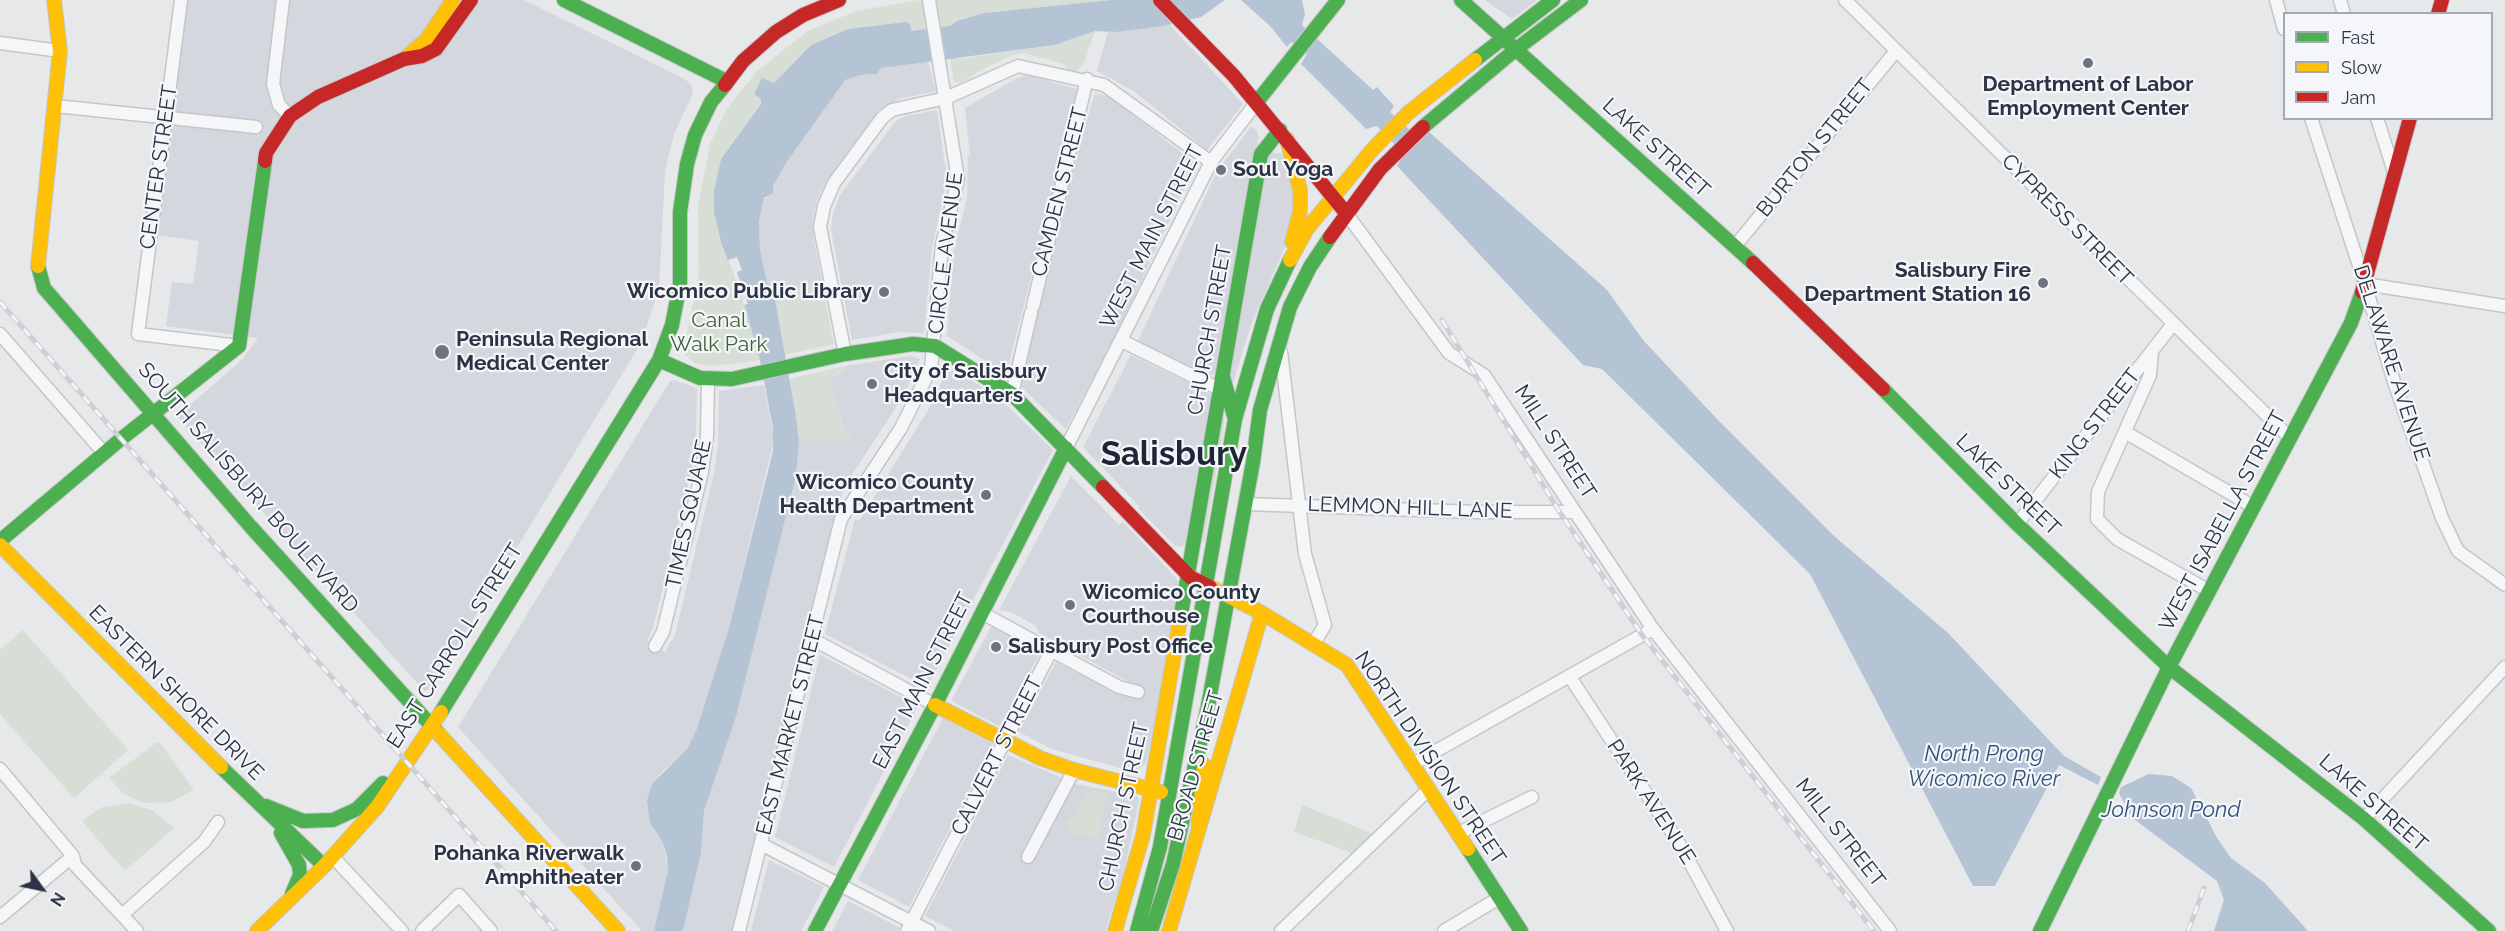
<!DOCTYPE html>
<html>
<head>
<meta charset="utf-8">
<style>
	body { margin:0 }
	#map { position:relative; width:2505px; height:931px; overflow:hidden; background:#e6e8ea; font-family:Raleway,sans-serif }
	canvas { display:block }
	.legend { position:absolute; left:2283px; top:12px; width:210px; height:108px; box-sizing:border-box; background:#f4f6f9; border:2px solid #a4a8b1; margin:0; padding:8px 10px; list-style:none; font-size:18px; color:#2b3445 }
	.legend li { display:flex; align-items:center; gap:12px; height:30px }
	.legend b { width:30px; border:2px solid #a4a8b1 }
	.north { position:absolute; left:12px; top:859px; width:60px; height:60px; -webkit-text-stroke:4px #f4f6f9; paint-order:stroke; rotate:123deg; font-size:16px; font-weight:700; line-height:24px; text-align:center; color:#2b3445 }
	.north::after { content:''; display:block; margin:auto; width:21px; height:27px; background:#2b3445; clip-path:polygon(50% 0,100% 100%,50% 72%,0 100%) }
</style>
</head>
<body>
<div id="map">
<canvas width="2505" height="931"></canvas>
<ul class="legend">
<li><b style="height:8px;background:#4caf50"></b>Fast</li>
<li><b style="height:8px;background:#ffc107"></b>Slow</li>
<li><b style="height:8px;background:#c62828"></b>Jam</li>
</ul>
<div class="north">N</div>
</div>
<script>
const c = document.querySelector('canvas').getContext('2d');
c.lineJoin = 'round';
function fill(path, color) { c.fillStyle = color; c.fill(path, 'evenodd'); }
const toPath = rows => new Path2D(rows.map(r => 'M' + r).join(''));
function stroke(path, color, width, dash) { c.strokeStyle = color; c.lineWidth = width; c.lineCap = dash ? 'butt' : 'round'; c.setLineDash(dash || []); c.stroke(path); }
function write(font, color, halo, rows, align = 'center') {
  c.font = font + ' Raleway,sans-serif'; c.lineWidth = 4.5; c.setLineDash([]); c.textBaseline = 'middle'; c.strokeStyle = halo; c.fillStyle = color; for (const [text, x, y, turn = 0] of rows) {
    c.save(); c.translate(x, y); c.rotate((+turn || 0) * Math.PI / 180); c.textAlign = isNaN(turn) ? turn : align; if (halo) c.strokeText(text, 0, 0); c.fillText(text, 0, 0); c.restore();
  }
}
fill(toPath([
	[188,0,524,0,685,79,691,85,693,93,674,134,665,171,659,289,641,343,431,689,425,691,418,684,177,416,242,360,258,338,166,326,172,282,193,284,199,241,156,235],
	[1485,0,1537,0,1512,19],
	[1169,24,1243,104,1207,150,1135,92,1097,71,1108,32],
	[928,61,936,91,899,99,877,112,828,179,817,200,813,220,814,239,822,282,773,291,767,283,760,250,759,221,763,200,773,194,773,186,786,163,844,80,860,75,877,74,881,68],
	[1027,75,1080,90,1006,374,947,336,954,251,967,198,968,156,970,156,965,108,1017,78],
	[1098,94,1110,97,1196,164,1118,330,1066,429,1020,386,1059,223,1094,95],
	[937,110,947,179,932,247,924,333,899,332,852,340,831,229,833,213,840,195,895,122,905,116],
	[1251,127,1256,129,1259,137,1215,373,1209,376,1138,341,1217,171],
	[1273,153,1281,153,1293,168,1298,189,1289,238,1252,322,1232,386,1228,374,1267,159],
	[1131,355,1209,393,1213,400,1187,544,1181,547,1175,546,1138,508,1139,506,1083,447],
	[910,356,920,359,904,395,846,484,841,498,732,931,683,931,701,853,704,811,736,717,796,476,799,437,819,441,843,427,830,379,846,370,845,366],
	[955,369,1002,401,1053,450,927,687,825,634,855,519,859,521,928,410,946,373],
	[674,380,697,388,696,433,692,468,653,628,647,640,665,652,675,635,714,473,718,444,719,391,764,385,774,439,729,628,696,731,687,749,659,775,653,829,663,843,668,870,654,931,642,931,458,727,670,381],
	[1071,476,1119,525,1123,522,1126,525,1176,578,1180,586,1147,762,1135,772,1052,749,1019,732,1056,662,1119,695,1127,681,1039,633,1036,626,1011,612,999,610],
	[992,625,1040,653,1001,727,951,701],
	[820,655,918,706,834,867,775,837],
	[943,718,993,744,909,907,858,880],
	[1008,755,1076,784,1137,796,1139,800,1123,877,1105,931,955,931,925,916],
	[769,860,824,887,801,931,751,931],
	[848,901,900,928,898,931,832,931]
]), '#d4d7dd');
fill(toPath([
	[919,0,1111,0,984,13,957,21,950,26,910,31,910,24,848,29,811,45,774,83,762,78,761,104,721,159,714,191,718,229,745,307,760,360,713,366,694,363,683,352,699,274,698,207,710,144,726,110,757,71,808,31,856,11],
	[1095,31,1084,63,1077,71,1069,70,1064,64,1023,53,1012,55,983,69,961,83,954,82,950,57,955,56,958,59,1055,45],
	[822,282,834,344,784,355,773,291],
	[845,366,846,370,830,379,843,427,851,433,851,439,819,441,799,437,789,379],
	[1224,405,1224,426,1204,542,1199,541],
	[23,630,128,750,74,798,0,714,0,650],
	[156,743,160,743,194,790,171,802,144,803,124,794,109,778],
	[1094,790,1107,794,1098,837,1078,835,1068,830,1067,823,1076,815,1085,795],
	[128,803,152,810,174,828,127,869,123,869,82,821,102,807],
	[1302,805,1373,834,1353,853,1294,832]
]), '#d6ded6');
fill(toPath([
	[1111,0,1225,0,1201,17,1163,26,1115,32,1095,31,1055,45,881,68,877,74,860,75,845,80,786,163,773,186,773,194,764,198,759,221,760,250,767,283,773,288,795,411,799,440,796,476,736,717,704,811,701,853,683,931,654,931,668,870,667,857,663,843,650,823,647,800,653,783,687,749,696,731,729,628,773,451,773,428,760,360,745,307,721,242,714,212,714,191,721,159,761,104,761,99,754,94,762,78,774,83,811,45,848,29,906,22,910,24,911,31,950,26,957,21,984,13],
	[1241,0,1302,0,1305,14,1302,25,1373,90,1377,87,1394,106,1390,112,1420,139,1428,131,1607,290,1643,340,1716,418,1834,536,1948,633,2064,756,2101,777,2098,785,2059,765,1995,886,1973,886,1810,574,1602,369,1583,365,1397,166,1404,154,1377,126,1366,129,1301,64,1307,54,1291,42,1287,47,1271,27],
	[2149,774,2172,776,2191,788,2217,838,2231,858,2265,883,2308,931,2214,931,2224,900,2217,881,2131,817,2119,793,2121,787]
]), '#b4c4d5');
fill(toPath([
	[737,257,742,270,737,272,748,304,744,305,728,260]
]), '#e6e8ea');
const street = toPath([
	[181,0,138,334,239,346],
	[283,0,273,84,279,105,290,116],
	[1845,0,2290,438],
	[2276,0,2284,29],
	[2340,0,2344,14],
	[0,43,60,51],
	[56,106,256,127],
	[2311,118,2365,284,2394,382,2442,518,2458,551,2505,585],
	[2377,118,2395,175],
	[1346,213,1449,353,1484,375,1653,629,1890,931],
	[1735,246,1896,51],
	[2365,284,2505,306],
	[1033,306,1087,79],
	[0,334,104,453],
	[1122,341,1221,390],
	[2152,351,2150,375,2098,492,2097,519,2117,539,2209,591],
	[1281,352,1305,554,1325,625,1314,643],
	[845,354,820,227,824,206,834,183,882,118,892,110,946,98,1018,66,1104,85,1211,162],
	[1012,394,1031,313],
	[2125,432,2254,507],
	[1066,448,1211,162,1256,103],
	[1245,504,1478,512,1575,512],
	[2017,524,2173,324],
	[982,613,1119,687,1138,692],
	[814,640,935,705],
	[655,646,663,632,702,472,707,436,708,378],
	[1570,677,1682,848,1727,931],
	[1411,765,1653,629],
	[0,769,73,856,75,865,137,931],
	[2364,819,2505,667],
	[1457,834,1532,797],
	[761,844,929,931],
	[333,857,402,931],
	[1028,857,1074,770],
	[122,915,204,842,218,822],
	[0,917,73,856],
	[422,931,459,895,491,931],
	[739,931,841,519,901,428,931,368,942,245,958,179,929,0],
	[907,931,1051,651],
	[1281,931,1428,790],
	[1444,931,1499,898]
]);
const fast = toPath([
	[564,0,726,81],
	[1461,0,1753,263],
	[1475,60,1553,0],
	[1256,103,1338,0],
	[1423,127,1515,50,1581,0],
	[38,266,44,288,251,527,438,733],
	[659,360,700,378,732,379,845,354,913,344,935,346,1012,394,1103,487],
	[1223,377,1234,416],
	[1883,389,2017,524,2169,667,2364,819,2489,931],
	[0,541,121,439,239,346,265,161],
	[1180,620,1261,154,1280,130],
	[441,712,659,360,672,325,680,284,680,212,687,164,695,135,711,102,725,85],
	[221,767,324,866],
	[266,806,303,821,333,820,357,809,383,783],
	[281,833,299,865,300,875,292,894],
	[1468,849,1521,931],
	[815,931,935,705,1066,448],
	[1137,931,1160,847,1235,419,1267,309,1290,260],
	[1151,931,1173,864,1208,706,1253,462,1260,410,1290,307,1310,267,1330,237],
	[2040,931,2169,667,2351,323,2362,292]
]);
const slow = toPath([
	[404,59,427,39,453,0],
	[1287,139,1300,190,1300,212,1292,242],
	[1290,260,1307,229,1372,150,1408,113,1475,60],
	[38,266,60,51,54,0],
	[0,545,221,767],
	[1210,587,1262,613,1347,665,1468,849],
	[935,705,1040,758,1074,770,1161,792],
	[438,733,618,931],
	[1198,832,1204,765],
	[257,931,324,866,377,807,441,712],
	[1115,931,1143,835,1180,620],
	[1169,931,1262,613]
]);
const jam = toPath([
	[1160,0,1234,76,1346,213],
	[2438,14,2442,0],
	[725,85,743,61,776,32,803,15,839,0],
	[265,161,266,153,290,116,318,97,404,59,422,56,436,49,471,0],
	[1330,237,1380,169,1423,127],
	[1753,263,1883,389],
	[2362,292,2410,118],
	[1103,487,1190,577,1210,587]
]);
stroke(street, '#c4c6c8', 15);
stroke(fast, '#c4c6c8', 16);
stroke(slow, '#c4c6c8', 16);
stroke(jam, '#c4c6c8', 16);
stroke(street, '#f5f6f7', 12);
stroke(fast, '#4caf50', 14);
stroke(slow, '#ffc107', 14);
stroke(jam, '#c62828', 14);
const rail = toPath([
	[0,302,556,931],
	[1442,320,1559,511,1642,635,1874,931],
	[2188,931,2204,888]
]);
stroke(rail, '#cecfd2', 5);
stroke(rail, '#f4f6f9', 3, [9]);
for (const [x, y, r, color] of [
	[2088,63,6,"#6c737f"],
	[1221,170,6,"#6c737f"],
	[2043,283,6,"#6c737f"],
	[884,292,6,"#6c737f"],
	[442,352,8,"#6c737f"],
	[872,384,6,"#6c737f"],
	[986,495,6,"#6c737f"],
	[1070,605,6,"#6c737f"],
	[996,647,6,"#6c737f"],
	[636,866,6,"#6c737f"]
]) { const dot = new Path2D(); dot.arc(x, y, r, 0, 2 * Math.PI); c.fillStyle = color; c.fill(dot); stroke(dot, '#f4f6f9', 2); }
write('bold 21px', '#2b3445', '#f4f6f9', [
	["Department of Labor",2088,85,"center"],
	["Employment Center",2088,109,"center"],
	["Soul Yoga",1233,170],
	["Salisbury Fire",2031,271,"right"],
	["Department Station 16",2031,295,"right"],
	["Wicomico Public Library",872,292,"right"],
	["Peninsula Regional",456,340],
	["Medical Center",456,364],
	["City of Salisbury",884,372],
	["Headquarters",884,396],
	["Wicomico County",974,483,"right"],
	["Health Department",974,507,"right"],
	["Wicomico County",1082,593],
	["Courthouse",1082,617],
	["Salisbury Post Office",1008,647],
	["Pohanka Riverwalk",624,854,"right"],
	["Amphitheater",624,878,"right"]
], 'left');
write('21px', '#2b3445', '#f4f6f9', [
	["LAKE STREET",1656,148,42],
	["BURTON STREET",1815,148,-51],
	["CENTER STREET",159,167,-82],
	["CAMDEN STREET",1060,192,-76],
	["CYPRESS STREET",2067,220,45],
	["WEST MAIN STREET",1152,237,-63],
	["CIRCLE AVENUE",946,253,-83],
	["CHURCH STREET",1210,330,-80],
	["DELAWARE AVENUE",2391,363,72],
	["KING STREET",2095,424,-52],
	["MILL STREET",1555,442,57],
	["LAKE STREET",2008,485,44],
	["SOUTH SALISBURY BOULEVARD",248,488,49],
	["LEMMON HILL LANE",1410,508,2],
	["TIMES SQUARE",689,514,-78],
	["WEST ISABELLA STREET",2223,521,-62],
	["EAST CARROLL STREET",455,646,-58],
	["EAST MAIN STREET",923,681,-63],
	["EASTERN SHORE DRIVE",176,693,45],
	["EAST MARKET STREET",791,725,-76],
	["CALVERT STREET",997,756,-63],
	["NORTH DIVISION STREET",1430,758,56],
	["BROAD STREET",1196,766,-74],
	["PARK AVENUE",1651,802,57],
	["LAKE STREET",2373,803,41],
	["CHURCH STREET",1124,807,-78],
	["MILL STREET",1840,833,52]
]);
write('21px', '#3f6138', '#f4f6f9', [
	["Canal",719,321],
	["Walk Park",719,345]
]);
write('italic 22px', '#34527a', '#f4f6f9', [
	["North Prong",1984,754],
	["Wicomico River",1984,779],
	["Johnson Pond",2171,810]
]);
write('bold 33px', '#1d2536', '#f4f6f9', [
	["Salisbury",1174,455]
]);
</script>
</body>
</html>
